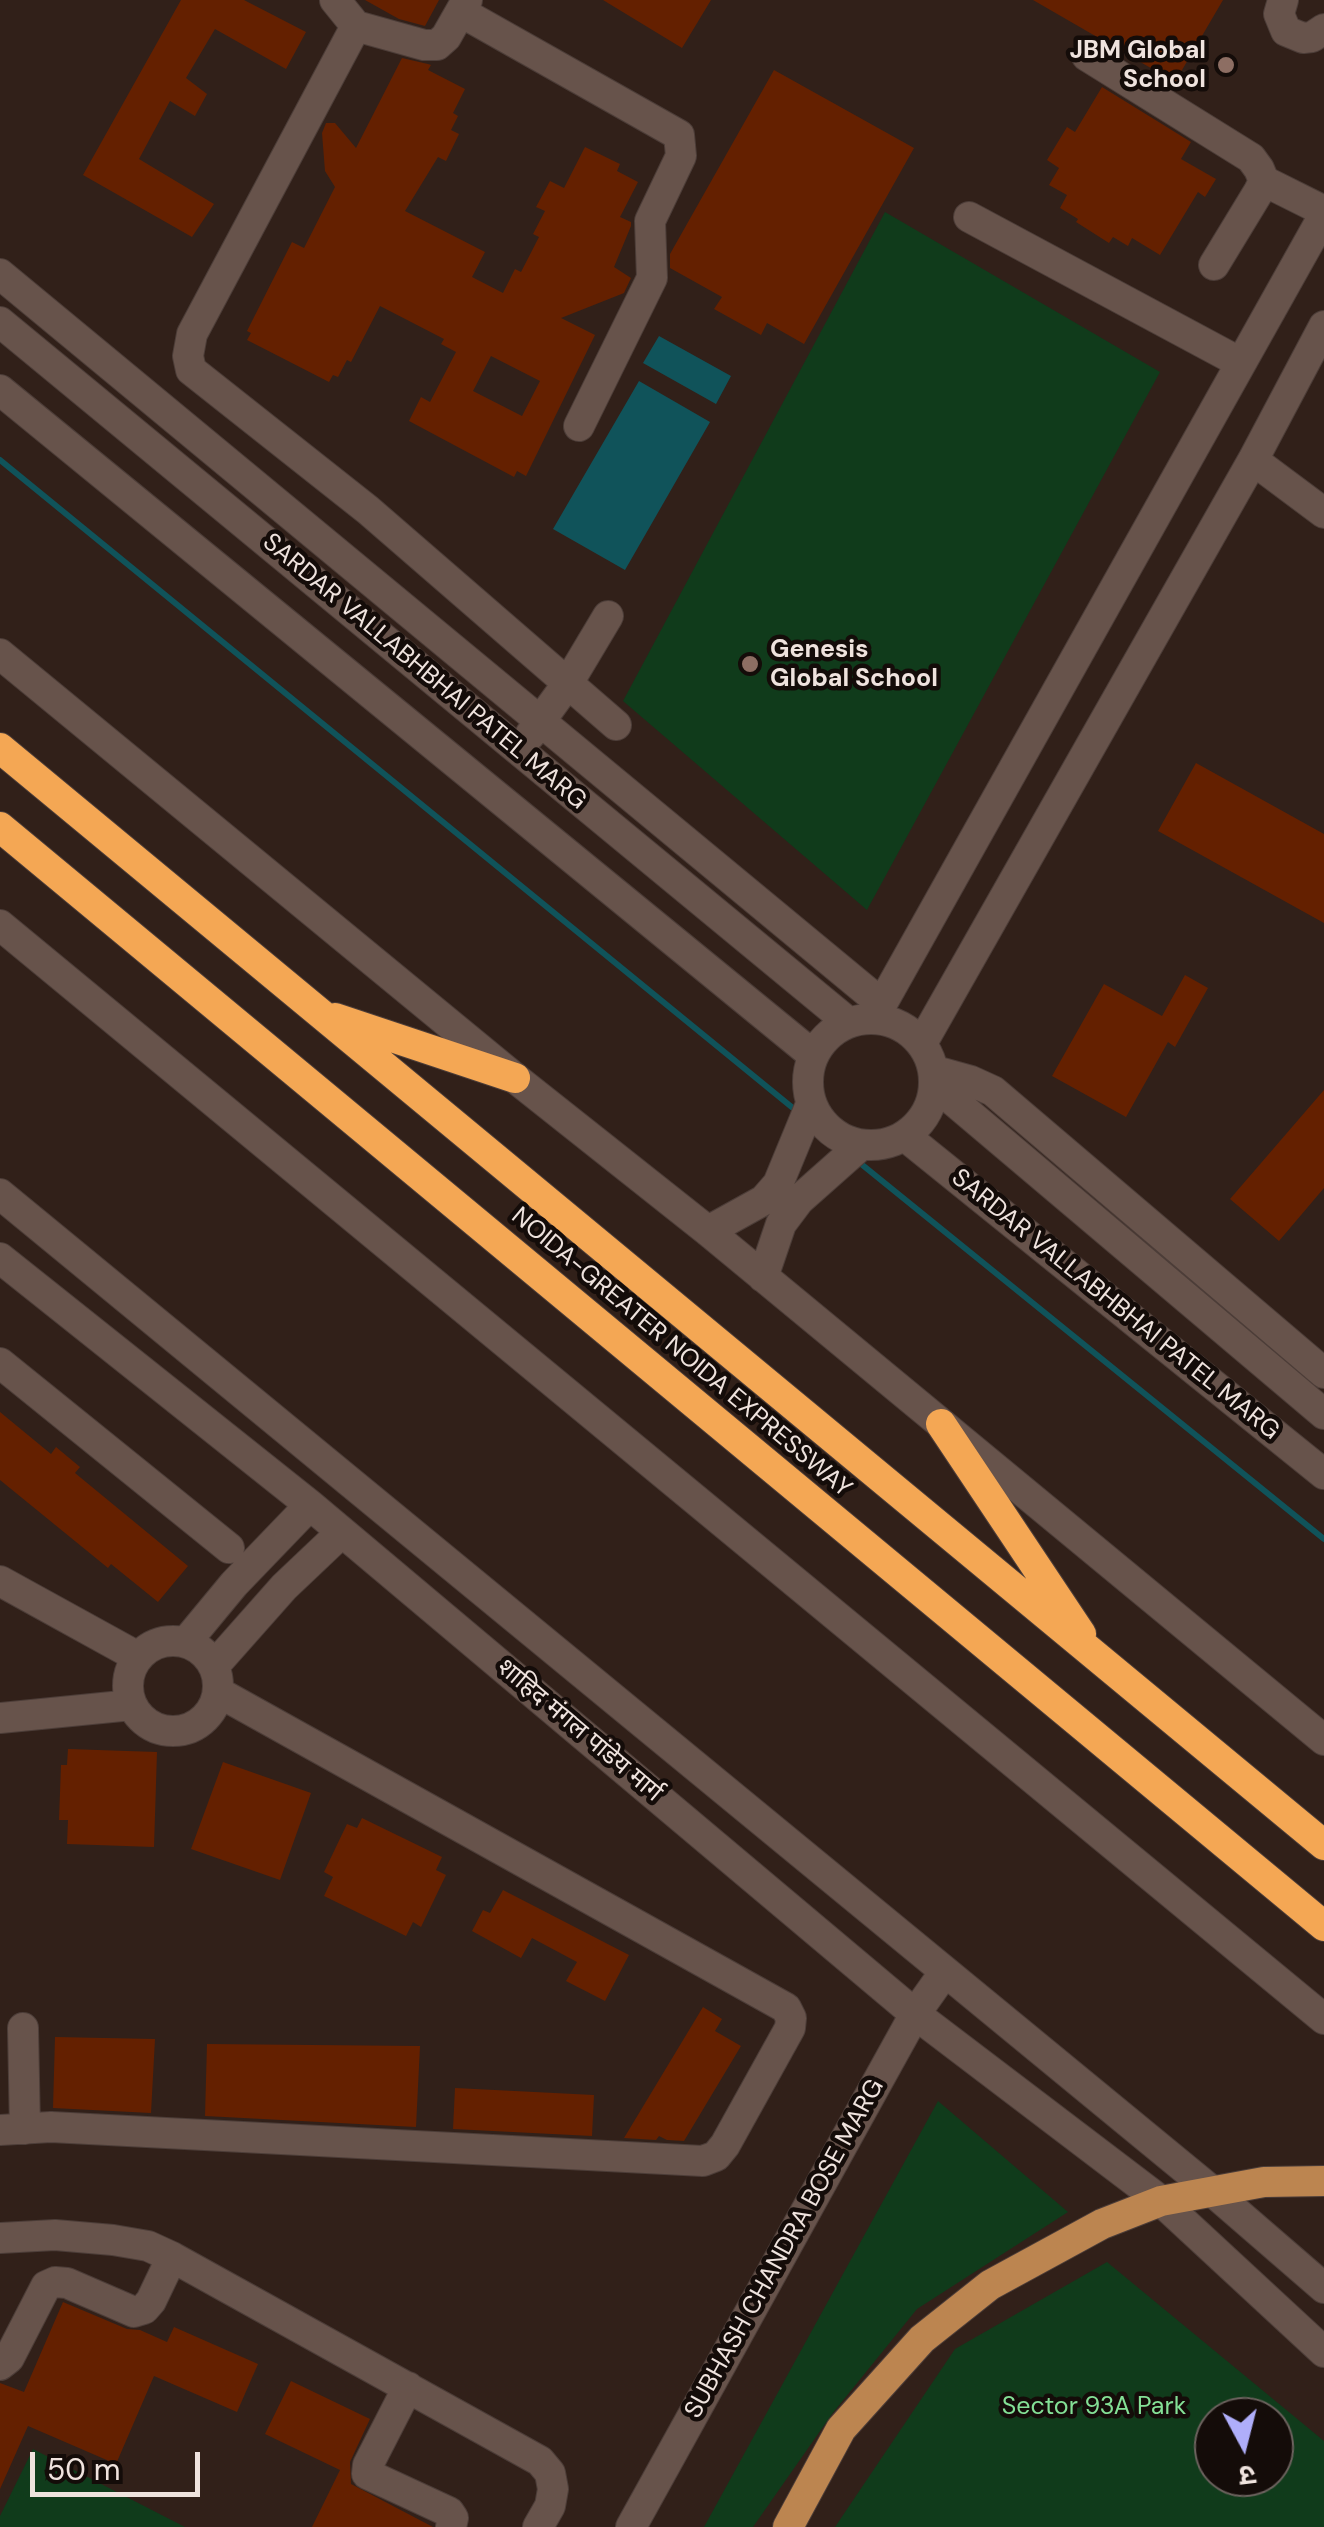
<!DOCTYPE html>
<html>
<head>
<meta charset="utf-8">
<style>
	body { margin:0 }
	#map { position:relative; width:1324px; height:2527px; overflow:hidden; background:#312019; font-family:"DM Sans","Noto Sans Devanagari",sans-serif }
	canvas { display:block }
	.north { position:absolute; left:1194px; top:2397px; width:100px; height:100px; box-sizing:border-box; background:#140c09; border:2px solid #6c625e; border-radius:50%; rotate:173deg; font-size:28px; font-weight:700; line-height:40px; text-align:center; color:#efe3de }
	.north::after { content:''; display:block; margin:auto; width:35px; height:45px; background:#afaefa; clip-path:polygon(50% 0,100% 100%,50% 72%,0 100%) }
	.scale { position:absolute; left:30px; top:2452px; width:170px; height:45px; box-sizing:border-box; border:5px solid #efe3de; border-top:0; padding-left:12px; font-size:30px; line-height:35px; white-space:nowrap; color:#efe3de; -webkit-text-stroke:8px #140c09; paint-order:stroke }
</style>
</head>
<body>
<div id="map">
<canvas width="1324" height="2527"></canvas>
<div class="north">उ</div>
<div class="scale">50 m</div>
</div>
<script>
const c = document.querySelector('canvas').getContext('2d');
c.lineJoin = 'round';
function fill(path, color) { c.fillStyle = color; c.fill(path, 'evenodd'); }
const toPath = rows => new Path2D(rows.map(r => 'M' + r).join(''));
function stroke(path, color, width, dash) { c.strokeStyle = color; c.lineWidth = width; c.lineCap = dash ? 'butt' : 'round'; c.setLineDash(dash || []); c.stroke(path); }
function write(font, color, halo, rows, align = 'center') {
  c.font = font + ' "DM Sans","Noto Sans Devanagari",sans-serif'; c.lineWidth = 9; c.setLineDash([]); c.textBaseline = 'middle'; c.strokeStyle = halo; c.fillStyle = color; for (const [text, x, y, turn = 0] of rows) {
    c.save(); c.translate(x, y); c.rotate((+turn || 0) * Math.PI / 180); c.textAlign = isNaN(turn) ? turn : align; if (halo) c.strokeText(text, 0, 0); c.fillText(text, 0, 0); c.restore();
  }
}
fill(toPath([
	[885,212,1160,372,867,910,623,701],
	[938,2101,1068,2212,917,2309,832,2414,753,2527,704,2527],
	[1107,2262,1324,2441,1324,2527,835,2527,955,2349],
	[1214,2417,1274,2417,1274,2477,1214,2477],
	[33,2449,185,2527,0,2527,0,2516]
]), '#103b1b');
fill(toPath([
	[659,336,731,376,716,404,643,363],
	[639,381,710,422,625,570,553,529]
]), '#10535a');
stroke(toPath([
	[0,460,799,1113],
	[812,1124,842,1148],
	[855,1159,1324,1539]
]), '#10535a', 6);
fill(toPath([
	[181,0,244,0,306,32,286,69,215,29,186,78,207,94,195,116,170,101,139,159,214,204,192,237,83,175],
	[365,0,439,0,425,26,399,19],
	[603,0,711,0,682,48],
	[1033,0,1223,0,1175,82],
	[402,58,428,64,431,65,428,70,465,89,453,113,458,116,451,130,459,134,446,161,438,157,405,211,485,252,472,277,503,293,515,269,521,272,539,237,533,234,545,211,536,207,550,181,564,188,585,147,620,164,617,171,638,182,620,217,631,222,631,226,614,267,631,278,624,293,561,318,595,335,526,476,517,471,514,477,409,421,421,397,430,402,456,352,441,344,444,339,380,306,351,362,347,360,338,377,333,375,329,382,247,340,251,333,247,331,292,242,304,248,335,187,325,171,322,133,326,123,335,123,356,148],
	[491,356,540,381,522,416,473,391],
	[774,70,914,148,804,344,767,323,761,335,714,309,722,297,670,268,670,254],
	[1102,87,1191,142,1181,159,1216,179,1205,197,1198,192,1160,255,1132,238,1128,246,1113,237,1109,243,1076,222,1078,219,1060,208,1067,195,1049,185,1059,168,1047,160,1067,127,1075,132],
	[1196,763,1324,834,1324,923,1158,831],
	[1185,975,1208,988,1175,1047,1168,1042,1126,1117,1052,1076,1104,984,1162,1016],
	[1324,1090,1324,1188,1279,1241,1230,1199],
	[0,1412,51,1454,56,1447,80,1467,75,1473,188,1566,158,1602,111,1564,108,1568,0,1480],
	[68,1749,157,1752,154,1847,67,1844,68,1820,59,1820,61,1765,67,1765],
	[223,1762,311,1793,280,1880,191,1849],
	[362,1818,442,1857,436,1870,446,1875,421,1927,413,1922,406,1936,324,1896,333,1877,324,1872,347,1824,357,1828],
	[503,1890,629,1955,605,2001,566,1981,577,1962,532,1938,521,1958,472,1931,483,1910,490,1913],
	[703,2007,722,2019,715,2031,741,2046,684,2141,667,2140,659,2136,656,2140,624,2138],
	[55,2037,155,2039,151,2113,53,2108],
	[207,2044,420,2046,416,2127,205,2116],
	[455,2088,594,2095,592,2136,453,2129],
	[63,2302,127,2329,140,2330,167,2342,174,2327,258,2364,237,2412,154,2376,116,2464,28,2426,0,2489,0,2383,24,2392],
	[291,2381,370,2419,350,2462,351,2484,433,2527,312,2527,340,2470,265,2434]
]), '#642000');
const minor = toPath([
	[335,0,356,26,424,45,437,45,446,37,467,0],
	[1283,0,1279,14,1286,31,1303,38,1312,37,1324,29],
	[461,12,679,135,681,156,650,221,652,278,579,426],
	[356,26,192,334,188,356,191,370,368,510,616,725],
	[1087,56,1251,158,1259,169,1264,181,1259,191,1214,265],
	[1264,181,1324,211],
	[969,217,1241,363],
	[0,274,882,1004],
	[0,322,848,1022],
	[0,390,813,1055],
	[1253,460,1324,513],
	[0,654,515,1078,708,1231,1324,1740],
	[530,735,568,683,608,616],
	[0,925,1324,2019],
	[874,1018,1324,215],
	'808 1082a63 63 0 1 1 126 0a63 63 0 1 1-126 0Z',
	[922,1043,1253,460,1324,326],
	[935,1071,971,1081,993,1091,1324,1373],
	[936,1086,1324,1414],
	[905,1136,1324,1474],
	[0,1194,1212,2191,1324,2288],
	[708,1231,764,1200,778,1184,811,1104],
	[0,1258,310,1505,915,2014,1161,2201,1324,2352],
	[763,1277,781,1224,799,1200,861,1145],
	[0,1363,229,1548],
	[0,1581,138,1657],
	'128 1686a45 45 0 1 1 90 0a45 45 0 1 1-90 0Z',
	[186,1642,234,1584,310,1505],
	[214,1666,284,1587,342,1532],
	[0,1718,132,1705],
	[23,2028,25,2129],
	[0,2130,51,2127,703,2161,716,2156,725,2145,790,2028,791,2018,786,2008,218,1692],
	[0,2238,55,2235,113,2240,148,2246,172,2257],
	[0,2365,9,2358,46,2286,55,2282,67,2283,134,2312,144,2309,151,2301,172,2257,540,2461,550,2473,553,2489,550,2506,538,2527],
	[408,2387,368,2465,367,2474,449,2512,453,2518,451,2527],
	[631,2527,915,2014,944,1973]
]);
const major = toPath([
	[788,2527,841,2429,922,2339,990,2285,1102,2224,1161,2201,1264,2182,1324,2181]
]);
const highway = toPath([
	[0,748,1324,1845],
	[0,827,1324,1926],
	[335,1018,515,1078],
	[941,1424,1081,1634]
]);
stroke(minor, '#4c3d38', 32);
stroke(major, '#4c3d38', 32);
stroke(highway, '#4c3d38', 32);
stroke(minor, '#67534b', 30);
stroke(major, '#bc8550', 30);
stroke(highway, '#f4a754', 30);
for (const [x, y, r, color] of [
	[1226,65,10,"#8d6e63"],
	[750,664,10,"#8d6e63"]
]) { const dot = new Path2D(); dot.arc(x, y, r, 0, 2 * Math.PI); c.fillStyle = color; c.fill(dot); stroke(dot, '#140c09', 4); }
write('bold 25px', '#efe3de', '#140c09', [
	["JBM Global",1206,51],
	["School",1206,80],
	["Genesis",770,650,"left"],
	["Global School",770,679,"left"]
], 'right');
write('25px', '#efe3de', '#140c09', [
	["SARDAR VALLABHBHAI PATEL MARG",424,672,40],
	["SARDAR VALLABHBHAI PATEL MARG",1115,1305,39],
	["NOIDA-GREATER NOIDA EXPRESSWAY",681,1353,40],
	["शाहिद मंगल पांडेय मार्ग",579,1731,40],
	["SUBHASH CHANDRA BOSE MARG",785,2249,-61]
]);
write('25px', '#84e096', '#140c09', [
	["Sector 93A Park",1094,2407]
]);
</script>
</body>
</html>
